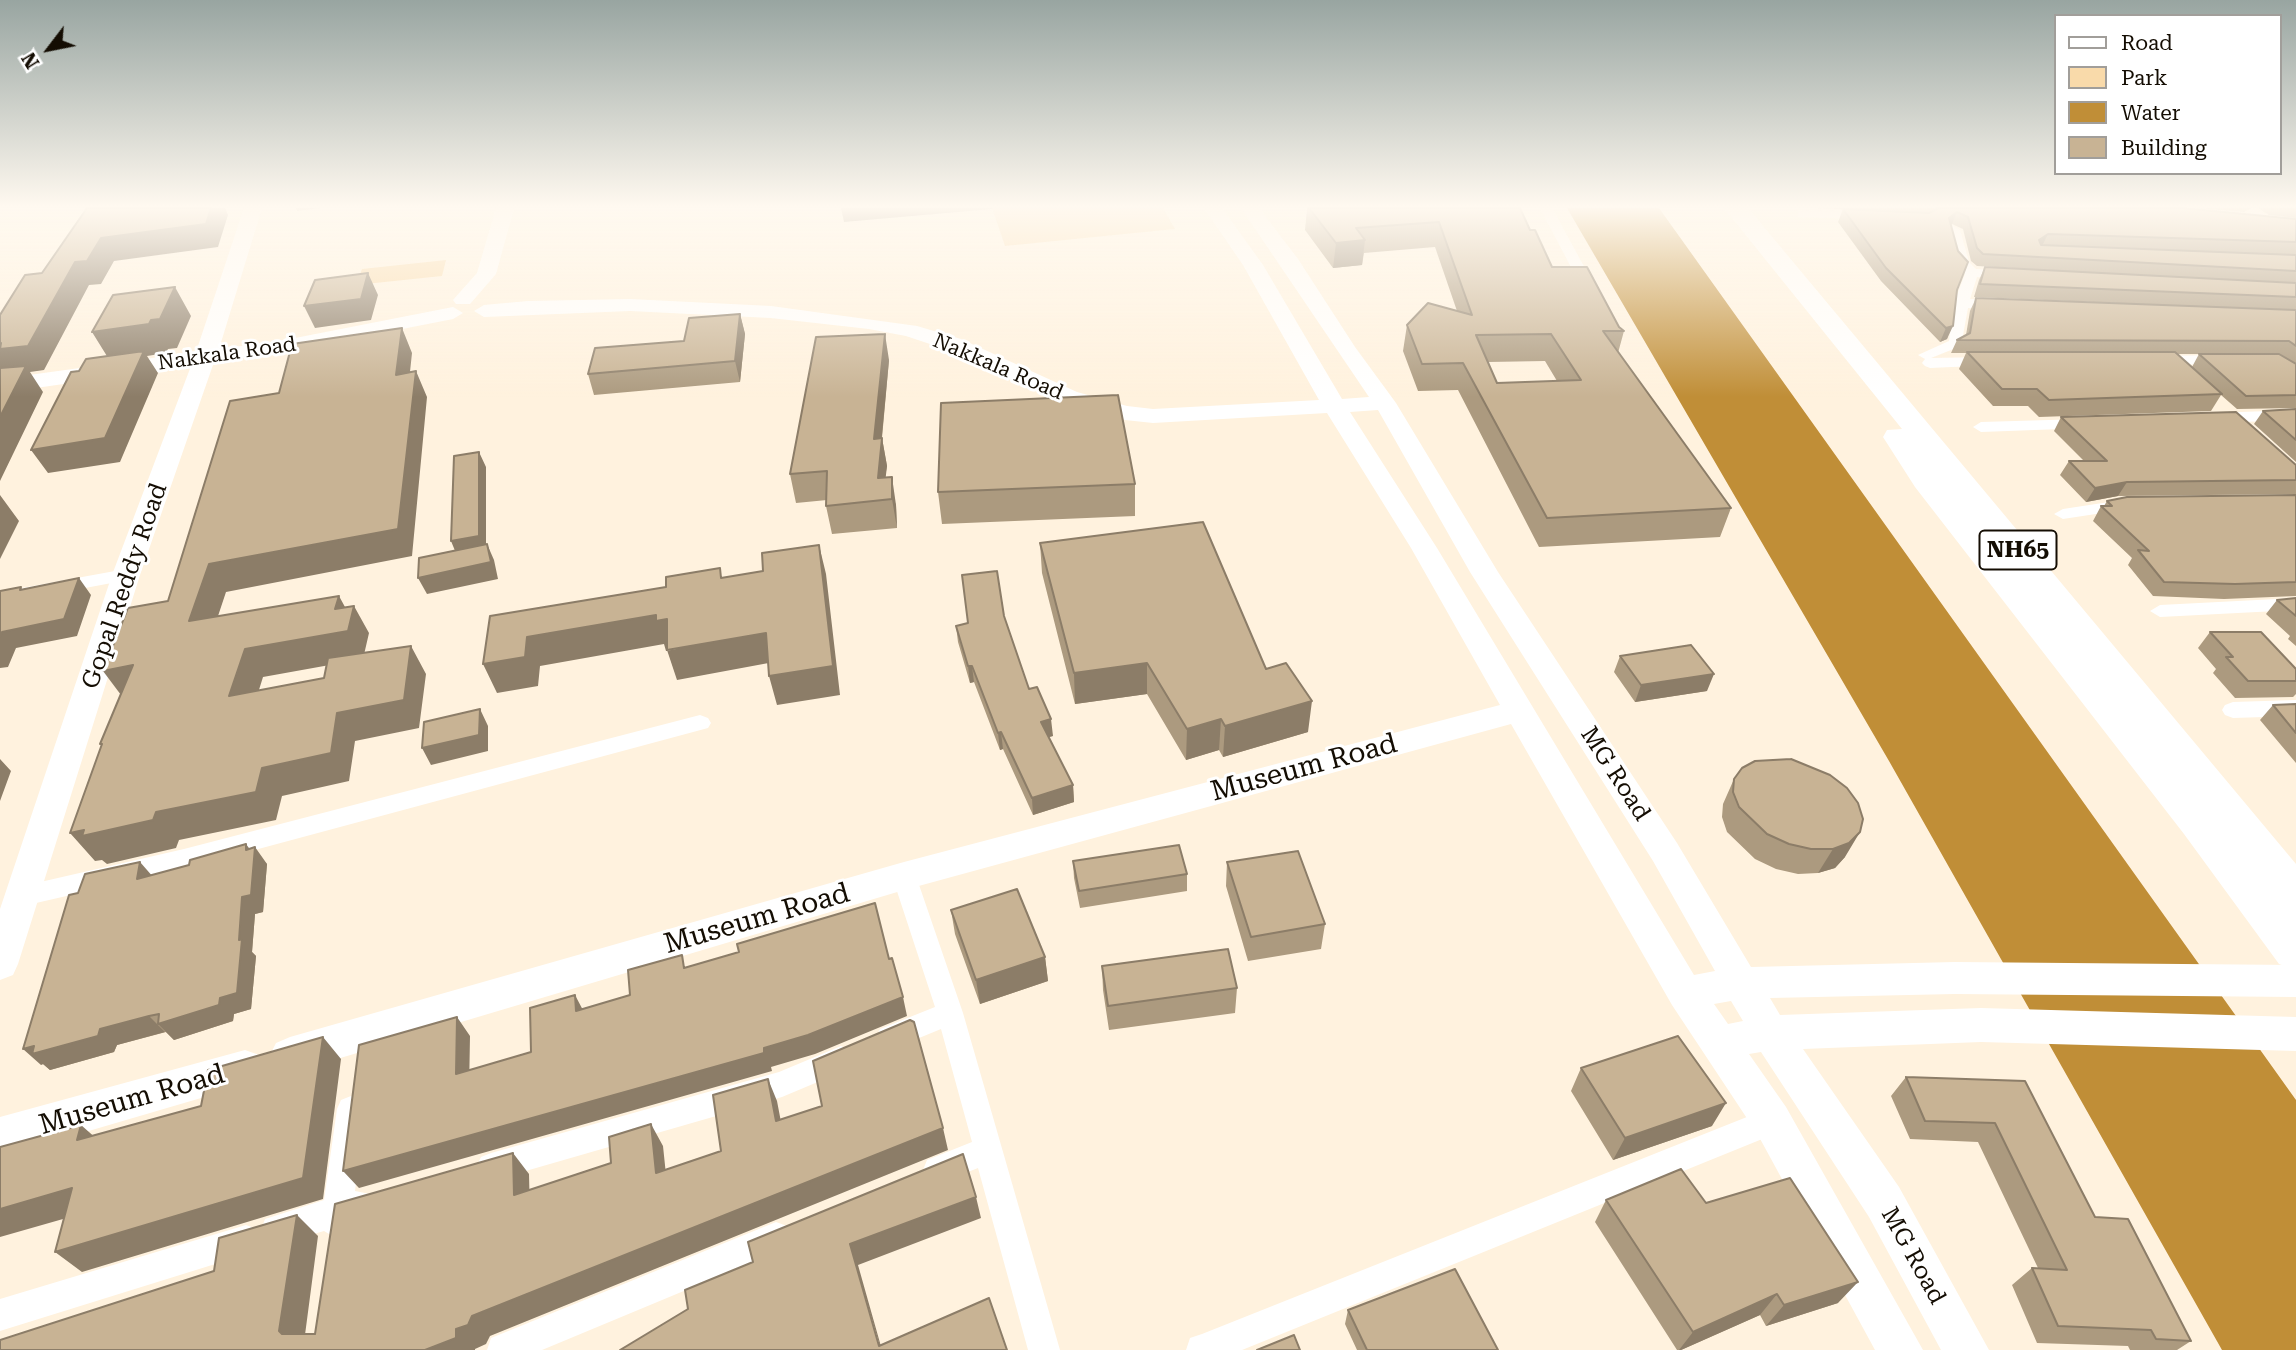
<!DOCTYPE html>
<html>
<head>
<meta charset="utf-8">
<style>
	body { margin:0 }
	#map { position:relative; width:2296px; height:1350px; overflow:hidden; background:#fff2de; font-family:"Roboto Serif",serif }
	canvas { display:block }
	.legend { position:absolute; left:2054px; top:14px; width:228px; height:161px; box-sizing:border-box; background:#fff; border:2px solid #a19e9a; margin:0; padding:9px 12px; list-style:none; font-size:21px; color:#140d03 }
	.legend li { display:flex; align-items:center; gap:14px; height:35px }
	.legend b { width:35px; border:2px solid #a19e9a }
	.north { position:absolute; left:14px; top:14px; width:70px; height:70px; -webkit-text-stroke:5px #fff; paint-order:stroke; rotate:238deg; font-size:19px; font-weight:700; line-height:28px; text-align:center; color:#140d03 }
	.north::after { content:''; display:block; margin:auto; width:24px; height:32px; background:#140d03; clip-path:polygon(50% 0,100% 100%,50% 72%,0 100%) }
</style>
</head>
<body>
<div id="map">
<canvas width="2296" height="1350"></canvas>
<ul class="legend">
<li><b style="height:9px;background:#fff"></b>Road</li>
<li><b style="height:19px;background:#f9daaa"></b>Park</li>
<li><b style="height:19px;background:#c08e37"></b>Water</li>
<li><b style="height:19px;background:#c8b394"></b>Building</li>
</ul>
<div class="north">N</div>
</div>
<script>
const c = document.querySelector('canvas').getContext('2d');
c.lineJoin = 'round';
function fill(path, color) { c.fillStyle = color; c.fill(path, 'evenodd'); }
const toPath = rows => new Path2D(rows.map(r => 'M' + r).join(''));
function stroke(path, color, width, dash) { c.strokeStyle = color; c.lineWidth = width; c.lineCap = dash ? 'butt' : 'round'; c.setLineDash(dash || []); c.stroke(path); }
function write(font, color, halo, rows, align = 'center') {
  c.font = font + ' "Roboto Serif",serif'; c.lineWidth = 6; c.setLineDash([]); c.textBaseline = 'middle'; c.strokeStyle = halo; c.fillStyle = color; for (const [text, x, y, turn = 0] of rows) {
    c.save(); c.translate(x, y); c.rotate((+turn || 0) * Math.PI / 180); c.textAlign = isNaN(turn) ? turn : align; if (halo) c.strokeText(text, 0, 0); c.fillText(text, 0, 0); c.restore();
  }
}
fill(toPath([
	[992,208,1163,208,1175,229,1005,246],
	[446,260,442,276,356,285,362,269]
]), '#f9daaa');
fill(toPath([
	[1567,208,1659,208,2296,1100,2296,1350,2222,1350,1889,761]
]), '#c08e37');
fill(toPath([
	[1540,208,1552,208,1598,292,1596,295,1584,292,1540,208],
	[2243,208,2257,208,2268,218,2296,221,2296,229,2259,224,2243,208],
	[1803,210,1870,211,1876,215,1870,219,1798,217,1798,211,1803,210],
	[1953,226,1960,230,1969,262,1976,269,2011,271,2018,275,2011,279,1977,277,1970,299,2000,301,2007,305,2000,309,1968,308,1961,346,1931,358,1991,357,1999,362,1996,365,1930,368,1925,366,1922,363,1925,359,1918,355,1949,341,1954,303,1965,274,1955,263,1946,230,1953,226],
	[2222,355,2227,357,2227,363,2156,366,2148,361,2156,356,2222,355],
	[2296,410,2296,420,2213,423,2205,418,2213,413,2296,410],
	[2083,419,2091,424,2089,428,1981,432,1973,427,1981,422,2083,419],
	[2129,499,2138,504,2135,508,2063,519,2054,514,2063,509,2129,499],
	[126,569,133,571,136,575,133,579,0,604,0,592,126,569],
	[2296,598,2296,610,2160,617,2150,611,2160,605,2296,598],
	[2296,700,2296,716,2233,718,2225,715,2222,710,2225,705,2233,702,2296,700],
	[700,715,708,718,711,723,708,728,184,869,23,906,14,903,11,896,14,889,23,886,184,849,700,715],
	[904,866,913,869,916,876,963,1013,1060,1350,1028,1350,978,1168,938,1184,927,1180,923,1170,927,1160,972,1142,941,1029,890,1050,880,1047,876,1038,880,1029,935,1007,892,876,895,869,904,866],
	[841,1046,851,1050,855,1059,851,1068,782,1097,491,1181,481,1177,476,1167,481,1157,491,1153,779,1072,841,1046],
	[351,1096,361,1100,365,1109,355,1191,370,1194,374,1205,370,1216,351,1222,347,1234,336,1238,324,1231,276,1245,265,1241,261,1230,265,1219,324,1200,337,1109,341,1100,351,1096],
	[1772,1107,1782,1111,1786,1121,1782,1131,1242,1350,1186,1350,1190,1338,1202,1334,1772,1107],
	[776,1222,787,1226,791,1237,787,1248,542,1350,487,1350,491,1338,776,1222],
	[246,1225,257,1229,261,1240,257,1251,0,1331,0,1299,246,1225]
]), '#fff');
fill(toPath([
	[244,208,262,208,219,349,285,340,453,307,463,313,453,319,285,352,214,362,140,575,18,964,13,975,0,980,0,909,112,575,191,366,0,393,0,379,196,352,244,208],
	[496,208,514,208,496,274,470,304,456,304,453,300,477,273,496,208],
	[1204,208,1222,208,1263,265,1342,399,1369,397,1241,208,1259,208,1298,259,1355,347,1396,403,1498,572,1677,843,1751,967,1955,962,2296,965,2296,997,1955,994,1770,998,1780,1015,1981,1008,2296,1017,2296,1051,1981,1042,1803,1049,1899,1187,1989,1350,1941,1350,1869,1217,1761,1052,1749,1054,1786,1107,1923,1350,1875,1350,1758,1135,1672,1005,1511,724,904,890,290,1073,276,1067,270,1055,276,1043,290,1037,904,862,1500,705,1411,548,1327,413,1153,423,1125,420,1061,402,945,349,906,336,869,329,771,318,630,311,484,317,474,311,484,305,528,301,630,299,771,306,917,326,961,339,1077,392,1127,406,1153,409,1319,400,1243,265,1204,208],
	[1378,410,1470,572,1653,861,1715,971,1694,975,1437,548,1350,412,1378,410],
	[1731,1001,1743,1021,1728,1024,1714,1004,1731,1001],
	[245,1050,259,1055,265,1068,259,1081,0,1157,0,1117,245,1050]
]), '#fff');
fill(toPath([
	[1724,208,1748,208,2296,864,2296,970,2279,964,2184,834,1915,487,1883,437,1887,430,1902,429,1724,208]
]), '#fff');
fill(toPath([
	[1307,208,1520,208,1530,230,1552,267,1624,331,1618,353,1731,508,1720,537,1539,547,1458,390,1418,391,1403,351,1407,325,1457,311,1435,247,1364,253,1362,265,1333,268,1305,230],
	[1545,361,1557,381,1497,383,1488,362],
	[1816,208,2183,208,2296,219,2296,408,2237,409,2221,395,2211,411,2039,417,2028,406,1993,406,1959,369,1966,353,1951,353,1957,340,1966,335,1970,311,1976,298,2261,309,1974,297,1979,280,1985,267,2048,270,1977,266,1971,261,1963,229,1952,224,1951,225,1957,290,1947,339,1940,342,1881,281,1838,222,1843,209,1926,213],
	[2177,354,2223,354,2199,354,2192,367],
	[2196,208,2251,208,2244,212],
	[2258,208,2296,208,2296,218,2269,215],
	[740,314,745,334,740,382,594,395,588,374,684,341],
	[889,360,882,438,887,466,885,477,896,505,897,528,832,534,826,506,827,500,796,503,790,474],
	[2296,409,2296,462,2254,424,2263,411],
	[2061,417,2296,465,2296,494,2118,496,2086,502,2060,475,2069,461,2084,461,2054,431],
	[1135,484,1135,516,942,524,938,492],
	[2296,495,2296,596,2224,599,2153,596,2128,565,2132,558,2093,521,2101,506,2104,506,2107,501],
	[1040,543,1266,669,1308,732,1223,757,1219,750,1186,760,1147,694,1075,704,1042,573],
	[2296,598,2296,646,2288,639,2290,636,2266,614,2277,600],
	[1004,616,1029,689,1053,736,1048,737,1073,785,1074,802,1033,815,1003,749,1000,750,974,682,970,683,958,642,956,626],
	[2210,632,2296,669,2296,694,2293,697,2235,698,2213,673,2216,669,2198,648],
	[1620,656,1707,691,1635,702,1614,672],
	[2296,704,2296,763,2260,720,2273,705],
	[1734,779,1845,857,1835,868,1818,873,1798,874,1776,869,1755,859,1727,832,1722,817,1723,804],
	[249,849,267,864,263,912,255,914,252,952,256,956,251,1009,234,1014,233,1021,174,1040,166,1032,117,1045,114,1052,50,1070,43,1064,41,1065,151,875],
	[1073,861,1187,874,1187,891,1080,908,1074,878],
	[1227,862,1325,924,1321,949,1248,961,1226,886],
	[951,910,1045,957,1048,981,980,1004,955,934],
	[1102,966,1237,988,1235,1013,1109,1030,1103,990],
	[1581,1068,1712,1126,1613,1160,1571,1091],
	[1906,1077,2025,1081,2095,1217,2191,1341,2177,1350,2130,1350,2128,1346,2037,1343,2012,1285,2032,1268,2038,1268,1978,1142,1910,1139,1891,1096],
	[1606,1200,1706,1203,1838,1303,1766,1326,1760,1315,1681,1350,1677,1350,1595,1222],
	[1348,1310,1498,1350,1357,1350,1345,1324]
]), '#ac9a7f');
fill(toPath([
	[211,208,225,208,228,215,218,247,114,261,101,284,89,285,44,370,30,372,43,392,0,481,0,343,75,262,101,238],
	[296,208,321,208,297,211],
	[841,208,992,208,992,209,844,222],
	[1957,212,1952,224,1943,231,1949,218],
	[2048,234,2042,246,2039,240],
	[1365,240,1362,265,1333,268,1336,243],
	[368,273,378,295,371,320,315,328,304,306],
	[175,287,191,316,177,348,168,349,166,353,147,356,158,373,120,462,48,473,31,450,110,361,92,332,151,320],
	[740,314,745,334,740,382,735,361],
	[1953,326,1947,339,1940,342,1946,328],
	[402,328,412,353,407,400,396,375],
	[885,334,889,360,880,456,882,438,887,466,883,500,878,478,874,439],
	[416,371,427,397,412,556,226,592,207,649,189,621,209,564],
	[479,452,486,467,486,552,458,558,451,541],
	[892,477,896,505,897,528,892,499],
	[2127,482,2118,496,2086,502,2095,488],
	[0,495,19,521,0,559],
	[487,544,494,560,498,579,427,594,418,578],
	[819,545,826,574,840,695,777,705,769,676],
	[79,578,91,595,77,636,16,648,8,667,0,668,0,637,2,632],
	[339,596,351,618,354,606,369,633,363,659,263,677,248,725,229,696,245,649,335,609],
	[656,615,667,619,676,649,666,651,664,644,540,666,538,686,497,693,483,664,527,637],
	[766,633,774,662,677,680,667,650],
	[411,646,426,674,419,728,355,741,349,781,282,796,276,820,179,840,176,848,107,864,102,860,95,861,70,833,156,812,262,768,337,713],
	[1147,663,1147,694,1075,704,1074,673],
	[133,665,124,699,103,671],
	[968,666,972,666,974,682,970,683],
	[1714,674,1707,691,1635,702,1641,685],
	[1312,701,1308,732,1223,757,1225,726],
	[480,709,488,726,488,751,431,765,422,748],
	[1051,719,1053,736,1042,739,1041,722],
	[1221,719,1219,750,1186,760,1187,729],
	[1001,732,1003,749,1000,750,998,733],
	[0,759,11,771,0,801],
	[1073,785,1074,802,1033,815,1032,798],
	[1860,832,1845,857,1835,868,1818,873,1833,849],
	[246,844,254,855,255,847,267,864,263,912,255,914,252,952,256,956,251,1009,234,1014,233,1021,174,1040,158,1024,220,998,239,940],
	[140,862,154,878,137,879],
	[1045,957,1048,981,980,1004,976,980],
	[575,995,585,1014,576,1011],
	[903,997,907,1016,815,1054,771,1067,772,1071,359,1188,343,1171,764,1048],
	[149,1016,165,1032,117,1045,114,1052,50,1070,43,1064,41,1065,23,1049],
	[457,1017,470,1036,469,1092,456,1074],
	[323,1037,341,1059,323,1199,82,1272,55,1252],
	[768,1079,777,1101,785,1143,776,1121],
	[1726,1103,1712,1126,1613,1160,1625,1138],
	[651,1124,663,1146,668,1194,656,1173],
	[81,1125,106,1147,77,1140],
	[943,1128,948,1150,490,1336,486,1344,475,1349,475,1350,425,1350,456,1329,472,1316],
	[513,1153,529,1174,530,1216,514,1195],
	[72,1188,98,1209,0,1237,0,1209],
	[976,1197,981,1218,858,1265,882,1350,881,1350,850,1244],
	[297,1215,318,1236,303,1350,279,1331],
	[1858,1282,1838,1303,1766,1326,1784,1305],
	[1777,1294,1760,1315,1681,1350,1679,1350,1693,1332]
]), '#8c7d68');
const building = toPath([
	[87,208,211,208,206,224,101,238,87,261,75,262,28,346,0,349,1,343,0,343,0,315,25,275,42,273,87,208],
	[1309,208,1520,208,1530,230,1535,230,1552,267,1587,267,1619,327,1624,331,1603,331,1731,508,1547,518,1463,363,1422,364,1407,325,1428,303,1472,315,1439,222,1356,228,1365,240,1336,243,1309,208],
	[1551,334,1581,380,1497,383,1476,335,1551,334],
	[1937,208,2183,208,2296,219,2296,242,2048,234,2039,240,2041,245,2296,255,2296,271,1983,254,1977,248,1968,217,1957,212,1949,218,1958,251,1968,262,1957,290,1953,326,1946,328,1886,268,1843,209,1929,213,1937,209,1937,208],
	[1985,267,2296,283,2296,297,1980,284,1985,267],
	[368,273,361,299,304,306,315,280,368,273],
	[175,287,160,319,151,320,149,324,92,332,113,295,175,287],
	[1976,298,2296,310,2296,346,2289,341,1957,340,1970,333,1976,298],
	[740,314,735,361,588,374,595,348,684,341,689,318,740,314],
	[402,328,396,375,416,371,398,529,209,564,189,621,339,596,335,609,354,606,348,631,245,649,229,696,324,678,328,658,411,646,404,700,337,713,331,753,262,768,256,792,156,812,153,820,82,836,84,830,70,833,102,744,100,744,133,665,103,671,128,608,168,601,230,401,279,393,292,344,402,328],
	[885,334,874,439,882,438,878,478,892,477,892,499,826,506,827,471,790,474,816,337,885,334],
	[144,351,105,438,31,450,71,372,79,371,86,359,144,351],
	[1967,352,2175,352,2222,394,2049,400,2037,389,2002,389,1967,352],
	[2199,354,2279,354,2296,364,2296,395,2246,396,2199,354],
	[26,366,0,417,0,368,26,366],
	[1118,395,1135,484,938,492,941,403,1118,395],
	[2296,409,2296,440,2263,411,2296,409],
	[2236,412,2296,465,2296,480,2127,482,2095,488,2069,461,2107,461,2061,417,2236,412],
	[479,452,479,536,451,541,454,456,479,452],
	[2296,495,2296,582,2235,584,2164,582,2138,550,2149,551,2101,506,2112,506,2107,501,2127,497,2296,495],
	[1203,522,1266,669,1286,663,1312,701,1225,726,1221,719,1187,729,1147,663,1074,673,1040,543,1203,522],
	[487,544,491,562,418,578,419,558,487,544],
	[819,545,833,666,769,676,766,633,667,650,667,619,656,621,656,615,527,637,525,657,483,664,490,616,666,587,666,577,720,568,721,578,763,571,762,553,819,545],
	[997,571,1004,616,1029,689,1037,687,1051,719,1041,722,1073,785,1032,798,1001,732,998,733,972,666,968,666,956,626,968,623,962,575,997,571],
	[79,578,64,619,2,632,0,637,0,591,21,587,20,590,79,578],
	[2296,598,2296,616,2277,600,2296,598],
	[2210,632,2261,632,2296,669,2296,681,2248,681,2226,657,2233,657,2210,632],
	[1691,645,1714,674,1641,685,1620,656,1691,645],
	[2296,704,2296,733,2273,705,2296,704],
	[480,709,479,735,422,748,424,722,480,709],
	[1791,759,1830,775,1847,788,1858,803,1863,819,1860,832,1849,843,1833,849,1811,849,1789,844,1767,834,1739,807,1733,792,1734,779,1742,768,1755,761,1791,759],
	[246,844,246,850,255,847,251,895,242,897,239,940,242,939,237,993,220,998,219,1005,158,1024,159,1014,149,1016,100,1029,98,1036,32,1054,34,1046,23,1049,69,895,78,893,85,874,140,862,137,879,189,865,190,860,246,844],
	[1179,845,1187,874,1079,891,1073,861,1179,845],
	[1298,851,1325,924,1251,937,1227,862,1298,851],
	[1017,889,1045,957,976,980,951,910,1017,889],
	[875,903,889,959,892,958,903,997,808,1035,764,1048,764,1053,343,1171,359,1045,457,1017,456,1074,531,1052,530,1008,575,995,576,1011,630,995,628,970,682,955,684,968,739,952,737,944,875,903],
	[1228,949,1237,988,1108,1006,1102,966,1228,949],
	[910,1020,914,1022,943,1128,472,1316,468,1325,456,1329,456,1338,425,1350,0,1350,0,1340,214,1271,219,1238,297,1215,279,1331,282,1334,315,1334,335,1204,513,1153,514,1195,611,1163,609,1137,651,1124,656,1173,721,1151,713,1095,768,1079,776,1121,822,1106,813,1061,910,1020],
	[1678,1036,1726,1103,1625,1138,1581,1068,1678,1036],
	[323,1037,303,1178,55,1252,72,1188,0,1209,0,1147,81,1125,77,1140,201,1106,208,1070,323,1037],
	[1906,1077,2025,1081,2095,1217,2128,1219,2191,1341,2156,1339,2151,1330,2058,1326,2032,1268,2067,1270,1995,1123,1925,1121,1906,1077],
	[963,1154,976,1197,850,1244,879,1346,989,1298,1007,1350,620,1350,688,1309,685,1290,753,1262,748,1242,963,1154],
	[1681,1169,1706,1203,1790,1178,1858,1282,1784,1305,1777,1294,1693,1332,1606,1200,1681,1169],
	[1455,1269,1498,1350,1367,1350,1348,1310,1455,1269],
	[1294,1335,1300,1350,1257,1350,1294,1335]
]);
fill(building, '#c8b394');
stroke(building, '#8c7d68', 2);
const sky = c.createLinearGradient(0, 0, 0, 397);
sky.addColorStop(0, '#98a5a1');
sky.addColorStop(0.52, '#fff9f0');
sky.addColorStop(1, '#fff9f000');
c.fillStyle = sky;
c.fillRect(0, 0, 2296, 397);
write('21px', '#140d03', '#fff', [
	["Nakkala Road",227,354,-8],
	["Nakkala Road",998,367,23]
]);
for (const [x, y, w] of [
	[2018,550,77]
]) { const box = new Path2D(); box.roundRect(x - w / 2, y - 19.5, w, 39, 5); c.fillStyle = '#fff'; c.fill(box); stroke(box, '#140d03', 2); }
write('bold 23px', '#140d03', null, [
	["NH65",2018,550]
]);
write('24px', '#140d03', '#fff', [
	["Gopal Reddy Road",125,586,-71],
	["MG Road",1615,774,57],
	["MG Road",1913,1256,61]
]);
write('28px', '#140d03', '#fff', [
	["Museum Road",1304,768,-15],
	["Museum Road",757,919,-16],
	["Museum Road",132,1100,-16]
]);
</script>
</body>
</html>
